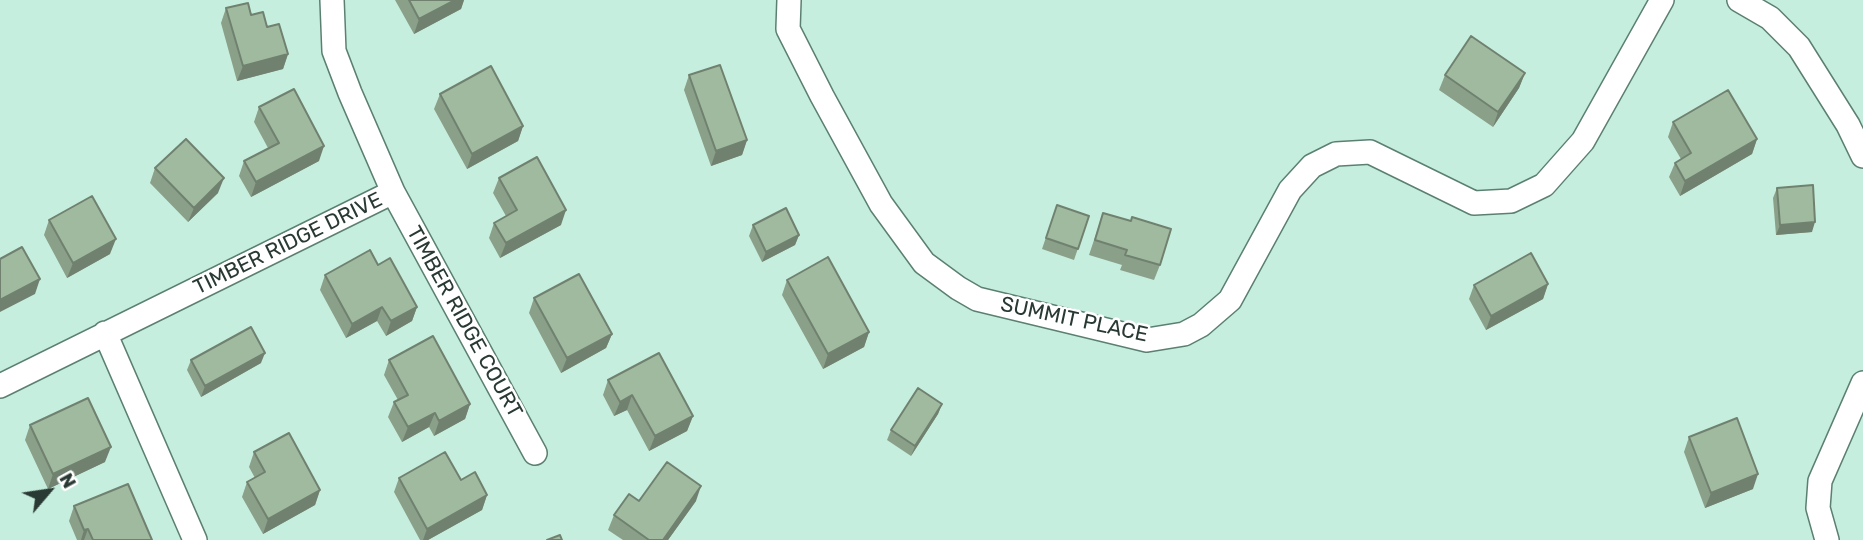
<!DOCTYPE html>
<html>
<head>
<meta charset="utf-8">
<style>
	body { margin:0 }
	#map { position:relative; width:1863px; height:540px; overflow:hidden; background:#c6eede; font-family:Rubik,sans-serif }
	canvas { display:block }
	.north { position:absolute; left:14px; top:456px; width:70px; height:70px; -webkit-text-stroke:5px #fff; paint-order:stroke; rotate:61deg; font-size:19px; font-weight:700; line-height:28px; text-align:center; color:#293933 }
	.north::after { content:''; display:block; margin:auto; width:24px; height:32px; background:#293933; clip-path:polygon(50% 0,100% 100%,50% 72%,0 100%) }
</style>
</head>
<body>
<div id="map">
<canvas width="1863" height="540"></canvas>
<div class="north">N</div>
</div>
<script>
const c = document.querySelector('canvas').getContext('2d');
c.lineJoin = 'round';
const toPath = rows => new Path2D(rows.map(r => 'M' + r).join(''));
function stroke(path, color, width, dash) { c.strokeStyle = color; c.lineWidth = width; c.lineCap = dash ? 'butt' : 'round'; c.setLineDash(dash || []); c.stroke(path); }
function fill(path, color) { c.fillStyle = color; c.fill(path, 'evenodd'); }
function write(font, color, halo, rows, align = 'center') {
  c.font = font + ' Rubik,sans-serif'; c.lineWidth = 5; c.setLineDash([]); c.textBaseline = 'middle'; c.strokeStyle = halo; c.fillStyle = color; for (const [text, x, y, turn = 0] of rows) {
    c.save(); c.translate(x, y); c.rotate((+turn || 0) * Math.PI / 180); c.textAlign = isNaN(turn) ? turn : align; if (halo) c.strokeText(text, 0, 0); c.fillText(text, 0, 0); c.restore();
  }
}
const minor = toPath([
	[332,0,334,51,350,93,393,192,535,453],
	[789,0,788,29,822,96,881,204,924,263,958,288,977,299,1147,340,1184,334,1201,325,1230,300,1290,190,1312,166,1336,154,1370,152,1474,203,1511,201,1544,185,1583,141,1662,0],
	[1739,0,1770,18,1799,47,1848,125,1863,156],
	[105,333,195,540],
	[0,386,393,192],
	[1827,540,1818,508,1820,481,1863,383]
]);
stroke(minor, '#5b8072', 26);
stroke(minor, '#fff', 23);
fill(toPath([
	[395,0,464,0,461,9,414,34],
	[226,8,251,15,267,27,288,54,283,69,237,81,221,23],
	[1525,73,1519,88,1493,127,1439,90,1445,75],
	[689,75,747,140,742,155,711,166,684,90],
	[440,94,523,126,518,141,467,169,434,109],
	[259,107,319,161,251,197,239,176,244,161,268,148,254,122],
	[1673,122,1757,139,1752,154,1680,196,1669,177,1675,163,1681,159,1668,137],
	[155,168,218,193,188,222,150,183],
	[499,178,561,225,500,258,489,238,494,223,506,216,493,193],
	[1777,188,1812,232,1776,235,1773,198],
	[1057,205,1089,216,1074,260,1042,249],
	[1103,213,1160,265,1154,280,1120,270,1122,265,1089,255],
	[49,220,110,254,67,278,44,235],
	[753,225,799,235,795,245,762,262,749,236],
	[378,265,417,307,412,321,386,336,377,321,346,338,320,290,325,275],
	[787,280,869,332,864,347,823,369,782,295],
	[1548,284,1543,299,1486,330,1469,299,1474,285],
	[534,298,612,334,606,348,561,373,529,313],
	[191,360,261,363,201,397,187,370],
	[389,360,470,404,465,419,434,436,429,427,402,442,388,417,394,402,398,400,384,375],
	[608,380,693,416,687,431,649,451,627,410,614,416,603,395],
	[942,404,938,414,911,456,887,440,891,430],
	[30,425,105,462,48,489,25,440],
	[1689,437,1753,489,1705,508,1684,452],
	[254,452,320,490,315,505,263,534,242,497,247,482,255,478,249,467],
	[399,478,461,480,487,495,482,510,428,540,420,540,394,492],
	[639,501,696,501,668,540,623,540,608,530,614,515],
	[74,506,152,540,77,540,69,521]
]), '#8aa089');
fill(toPath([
	[455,0,464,0,461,9,414,34,419,19],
	[288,54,283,69,237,81,243,66],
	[1525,73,1519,88,1493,127,1498,112],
	[523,126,518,141,467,169,472,154],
	[1757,139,1752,154,1680,196,1685,181],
	[747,140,742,155,711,166,716,151],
	[324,146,319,161,251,197,256,182],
	[224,178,218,193,188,222,194,208],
	[566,210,561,225,500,258,506,243],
	[1815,222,1812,232,1776,235,1780,225],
	[799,235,795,245,762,262,766,252],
	[116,239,110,254,67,278,73,263],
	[40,279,35,294,0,312,0,300],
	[1548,284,1543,299,1486,330,1491,316],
	[382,307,377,321,346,338,352,324],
	[417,307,412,321,386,336,391,321],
	[869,332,864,347,823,369,828,354],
	[612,334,606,348,561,373,567,358],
	[265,353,261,363,201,397,205,386],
	[632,395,627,410,614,416,620,402],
	[470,404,465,419,434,436,439,421],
	[942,404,938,414,911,456,915,446],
	[435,413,429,427,402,442,408,427],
	[693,416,687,431,649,451,655,436],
	[111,447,105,462,48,489,53,474],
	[1758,474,1753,489,1705,508,1711,493],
	[701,486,696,501,668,540,663,540],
	[320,490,315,505,263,534,268,519],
	[487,495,482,510,428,540,423,540,427,529],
	[88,529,84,540,81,540,84,530]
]), '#70826f');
const building = toPath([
	[409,0,455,0,419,19,409,0],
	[248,3,251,15,263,12,267,27,279,24,288,54,243,66,226,8,248,3],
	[1471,36,1525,73,1498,112,1445,75,1471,36],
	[720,65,747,140,716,151,689,75,720,65],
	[491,66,523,126,472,154,440,94,491,66],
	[294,89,324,146,256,182,244,161,279,143,259,107,294,89],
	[1728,90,1757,139,1685,181,1675,163,1691,153,1673,122,1728,90],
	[186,139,224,178,194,208,155,168,186,139],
	[537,157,566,210,506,243,494,223,517,210,499,178,537,157],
	[1813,185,1815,222,1780,225,1777,188,1813,185],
	[92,196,116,239,73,263,49,220,92,196],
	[1057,205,1089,216,1078,249,1046,238,1057,205],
	[786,208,799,235,766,252,753,225,786,208],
	[1103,213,1131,221,1132,217,1171,229,1160,265,1125,255,1127,250,1095,240,1103,213],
	[22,247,40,279,0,300,0,259,22,247],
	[370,250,378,265,390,258,417,307,391,321,382,307,352,324,325,275,370,250],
	[1531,253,1548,284,1491,316,1474,285,1531,253],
	[828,257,869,332,828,354,787,280,828,257],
	[579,274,612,334,567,358,534,298,579,274],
	[251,327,265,353,205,386,191,360,251,327],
	[433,336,470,404,439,421,435,413,408,427,394,402,408,395,389,360,433,336],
	[659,353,693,416,655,436,632,395,620,402,608,380,659,353],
	[918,388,942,404,915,446,891,430,918,388],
	[88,398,111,447,53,474,30,425,88,398],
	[1737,418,1758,474,1711,493,1689,437,1737,418],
	[289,433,320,490,268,519,247,482,265,472,254,452,289,433],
	[445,452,461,480,475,472,487,495,427,529,399,478,445,452],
	[667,462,701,486,663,540,649,540,614,515,629,494,639,501,667,462],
	[128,484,152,540,93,540,88,529,84,530,74,506,128,484],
	[560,535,562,540,547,540,560,535]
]);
fill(building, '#a0ba9f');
stroke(building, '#70826f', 2);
write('21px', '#293933', '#fff', [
	["TIMBER RIDGE DRIVE",288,244,-26],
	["SUMMIT PLACE",1074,320,12],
	["TIMBER RIDGE COURT",464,322,61]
]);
</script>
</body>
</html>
